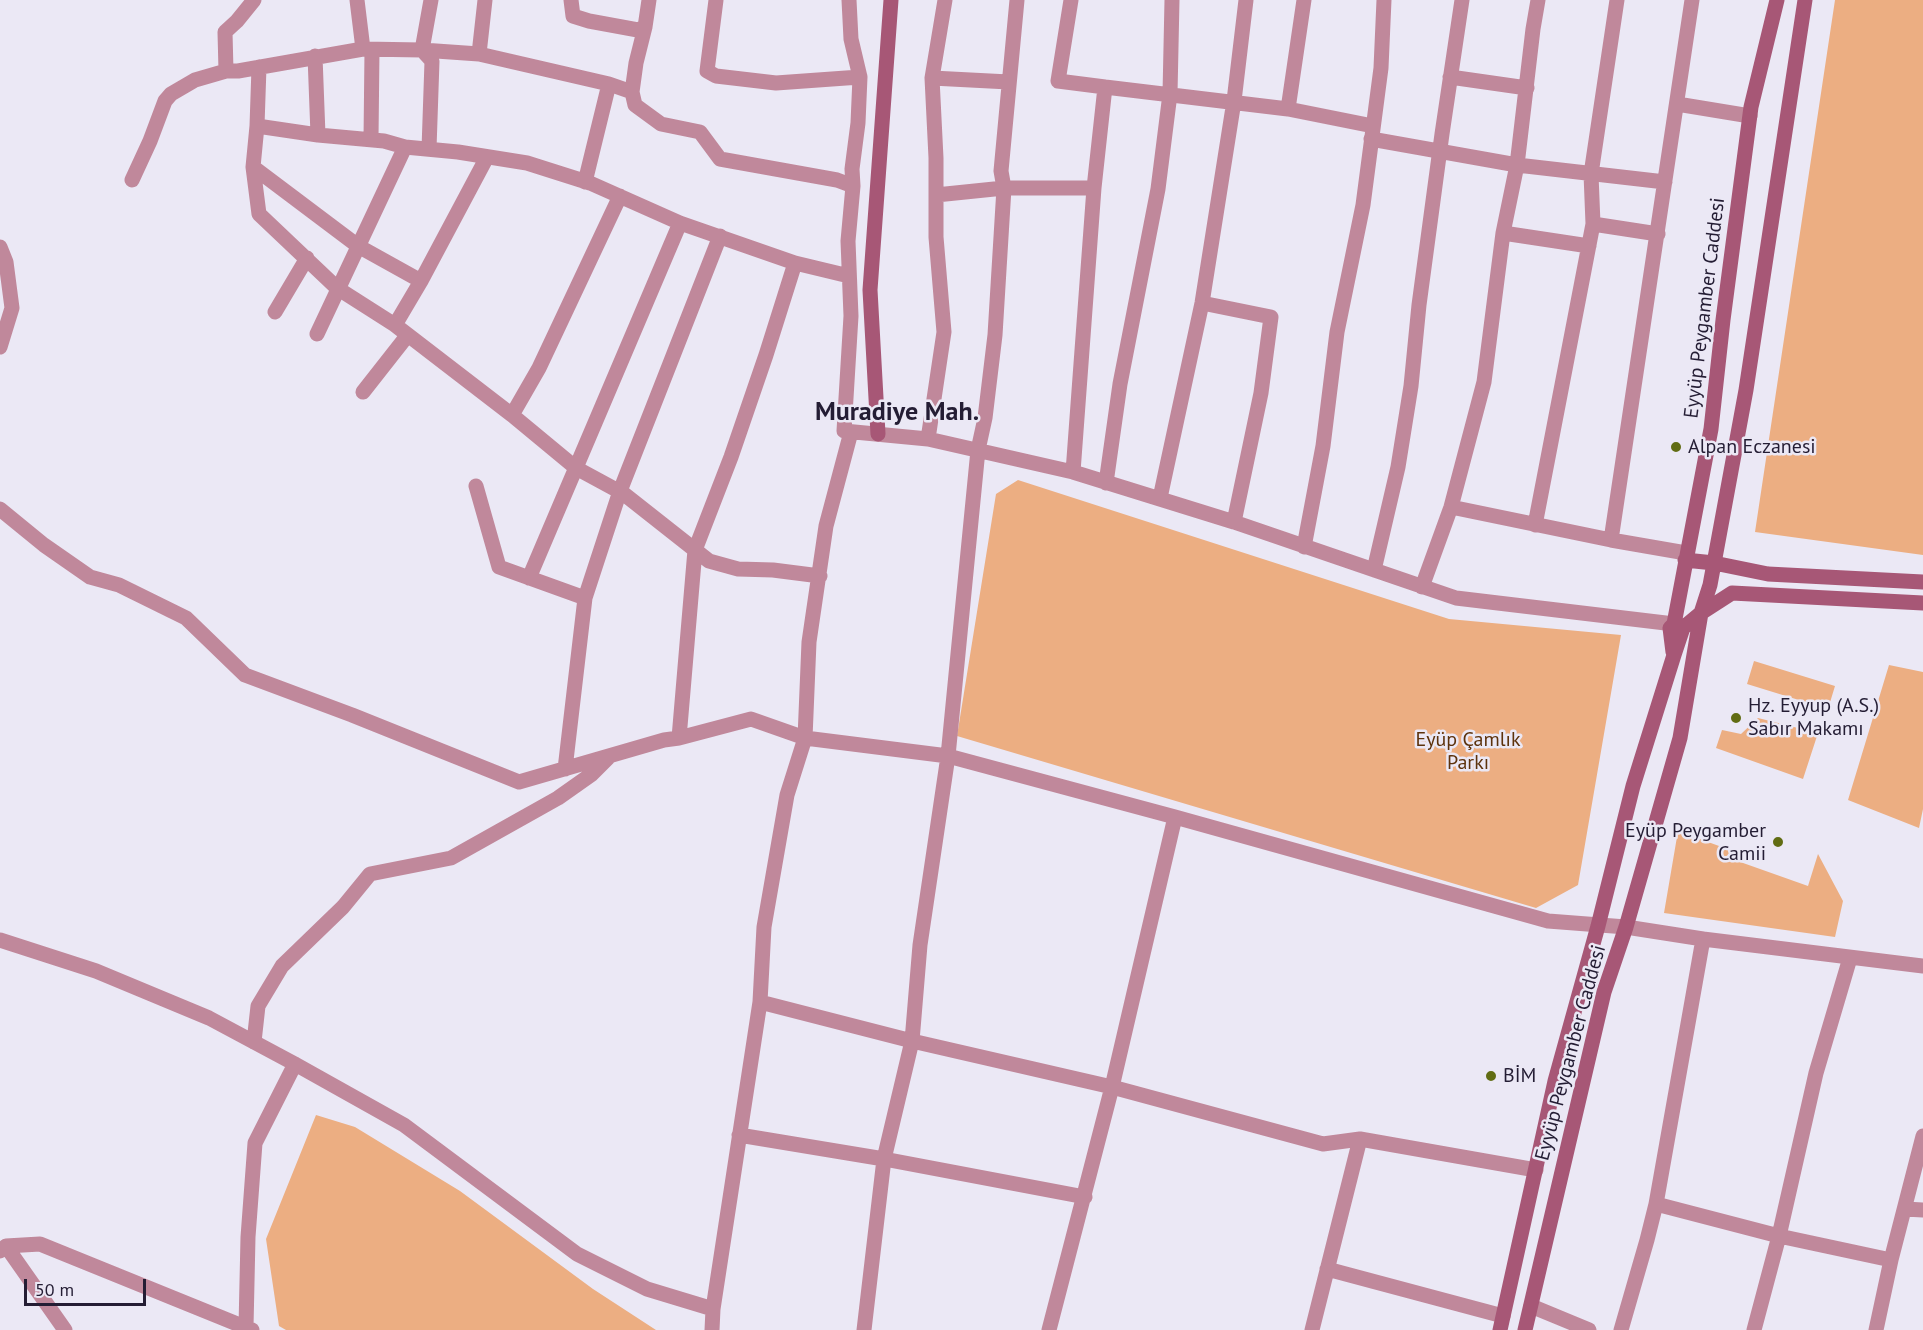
<!DOCTYPE html>
<html>
<head>
<meta charset="utf-8">
<style>
	body { margin:0 }
	#map { position:relative; width:1923px; height:1330px; overflow:hidden; background:#ebe8f5; font-family:"PT Sans",sans-serif }
	canvas { display:block }
	.scale { position:absolute; left:24px; top:1279px; width:122px; height:27px; box-sizing:border-box; border:3px solid #241d34; border-top:0; padding-left:8px; font-size:18px; line-height:21px; white-space:nowrap; color:#241d34; -webkit-text-stroke:4px #ebe8f5; paint-order:stroke }
</style>
</head>
<body>
<div id="map">
<canvas width="1923" height="1330"></canvas>
<div class="scale">50 m</div>
</div>
<script>
const c = document.querySelector('canvas').getContext('2d');
c.lineJoin = 'round';
function fill(path, color) { c.fillStyle = color; c.fill(path, 'evenodd'); }
const toPath = rows => new Path2D(rows.map(r => 'M' + r).join(''));
function stroke(path, color, width, dash) { c.strokeStyle = color; c.lineWidth = width; c.lineCap = dash ? 'butt' : 'round'; c.setLineDash(dash || []); c.stroke(path); }
function write(font, color, halo, rows, align = 'center') {
  c.font = font + ' "PT Sans",sans-serif'; c.lineWidth = 5; c.setLineDash([]); c.textBaseline = 'middle'; c.strokeStyle = halo; c.fillStyle = color; for (const [text, x, y, turn = 0] of rows) {
    c.save(); c.translate(x, y); c.rotate((+turn || 0) * Math.PI / 180); c.textAlign = isNaN(turn) ? turn : align; if (halo) c.strokeText(text, 0, 0); c.fillText(text, 0, 0); c.restore();
  }
}
fill(toPath([
	[1835,0,1923,0,1923,555,1755,532],
	[1018,480,1449,619,1621,635,1578,885,1536,908,957,736,996,494],
	[1754,661,1835,686,1828,709,1747,684],
	[1889,665,1923,672,1923,809,1919,828,1848,800],
	[1758,718,1818,733,1803,779,1716,748,1722,730,1741,734],
	[1678,831,1730,850,1729,858,1808,886,1818,854,1843,901,1835,937,1664,913],
	[316,1115,355,1127,460,1191,593,1289,656,1330,286,1330,279,1326,266,1239]
]), '#ecae82');
stroke(toPath([
	[357,0,363,49],
	[571,0,573,16,589,21,638,30,645,27],
	[649,0,645,27,636,63,632,92,635,105,661,124,700,132,720,159,837,180,853,186,848,241,851,316,844,431,928,439,1073,472,1234,522,1456,598,1674,624],
	[716,0,707,71,716,76,776,83,860,77],
	[849,0,851,39,860,77,858,123,852,169,853,186],
	[1071,0,1058,81,1105,87,1094,188,1073,472],
	[479,54,485,0],
	[315,56,318,135],
	[226,71,225,32,237,21,254,0],
	[1450,77,1527,88],
	[932,78,1009,82],
	[1105,87,1288,109,1373,126],
	[1677,104,1750,116],
	[1288,109,1304,0],
	[257,126,259,67],
	[371,139,372,50],
	[1371,139,1517,165,1665,182],
	[429,149,432,61,422,50,431,0],
	[253,167,358,246,421,281],
	[132,180,150,141,165,101,171,94,195,80,226,71,238,71,363,49,422,50,479,54,609,84,632,92],
	[585,182,609,84],
	[936,195,1004,188,1094,188],
	[1593,224,1658,234],
	[1503,233,1589,246],
	[0,247,6,262,12,308,0,347],
	[795,263,680,223,590,183,527,163,458,152,405,147,384,141,318,135,257,126,253,167,259,214,337,288,395,325,512,415,576,468,624,494,709,561,738,569,773,570,820,576],
	[1202,303,1271,317,1261,393,1234,522],
	[275,312,307,258],
	[395,325,421,281,487,157],
	[317,334,405,147],
	[363,392,407,336],
	[512,415,539,368,620,196],
	[928,439,944,332,936,237,936,158,932,78,945,0],
	[1106,483,1120,384,1158,189,1170,94,1172,0],
	[476,486,499,567,585,598,565,769],
	[1160,498,1202,303,1234,101,1246,0],
	[1451,507,1611,540,1686,553],
	[0,509,44,545,90,577,119,585,186,618,245,675,352,715,519,782,664,740,679,738,751,719,805,738,948,756,1175,817,1548,921,1626,927,1703,939,1923,966],
	[1535,525,1593,224,1591,174,1617,0],
	[1611,540,1692,0],
	[1304,547,1323,446,1337,332,1363,205,1381,68,1384,0],
	[1374,570,1398,467,1411,386,1419,305,1442,134,1462,0],
	[529,578,680,223],
	[1422,587,1451,507,1484,382,1503,233,1517,165,1533,29,1538,0],
	[585,598,620,491,720,236],
	[679,738,695,550,731,457,766,355,795,263,849,276],
	[0,940,96,971,209,1018,295,1064,404,1125,577,1254,647,1289,713,1309],
	[760,1002,912,1041,1112,1087,1323,1144,1360,1139,1536,1170],
	[254,1042,258,1006,282,966,343,907,370,874,451,858,558,798,592,774,608,758],
	[739,1135,884,1159,1085,1197],
	[1656,1204,1779,1236,1891,1260],
	[1905,1209,1923,1210],
	[6,1246,40,1244,252,1330],
	[0,1251,6,1246,65,1330],
	[1327,1269,1503,1316],
	[1531,1306,1589,1330],
	[246,1327,248,1237,255,1143,295,1064],
	[712,1330,713,1309,760,1002,764,927,787,795,805,738,809,642,826,526,851,432],
	[864,1330,884,1159,912,1041,920,945,948,756,978,450,985,418,995,335,1004,188,1001,171,1017,0],
	[1049,1330,1112,1087,1175,817],
	[1312,1330,1360,1139],
	[1621,1330,1647,1240,1656,1204,1703,939],
	[1754,1330,1779,1236,1816,1073,1850,958],
	[1876,1330,1891,1260,1923,1136]
]), '#c0889b', 15);
stroke(toPath([
	[878,434,870,290,891,0],
	[1685,560,1714,563,1768,574,1923,582],
	[1673,652,1670,628,1674,624,1711,429,1723,320,1751,107,1777,0],
	[1500,1330,1555,1081,1598,926,1633,786,1674,655,1683,628,1701,613,1732,593,1923,603],
	[1525,1330,1604,992,1626,927,1680,738,1701,613,1710,585,1746,390,1805,0]
]), '#a75776', 15);
for (const [x, y, r, color] of [
	[1676,447,6,"#616c13"],
	[1736,718,6,"#616c13"],
	[1778,842,6,"#616c13"],
	[1491,1076,6,"#616c13"]
]) { const dot = new Path2D(); dot.arc(x, y, r, 0, 2 * Math.PI); c.fillStyle = color; c.fill(dot); stroke(dot, '#ebe8f5', 2); }
write('20px', '#241d34', '#ebe8f5', [
	["Eyyüp Peygamber Caddesi",1705,308,-83],
	["Eyyüp Peygamber Caddesi",1571,1053,-75]
]);
write('20px', '#241d34', '#ebe8f5', [
	["Alpan Eczanesi",1688,447],
	["Hz. Eyyup (A.S.)",1748,706],
	["Sabır Makamı",1748,729],
	["Eyüp Peygamber",1766,831,"right"],
	["Camii",1766,854,"right"],
	["BİM",1503,1076]
], 'left');
write('20px', '#5d320c', '#ebe8f5', [
	["Eyüp Çamlık",1468,740],
	["Parkı",1468,763]
]);
write('bold 26px', '#241d34', '#ebe8f5', [
	["Muradiye Mah.",897,413]
]);
</script>
</body>
</html>
